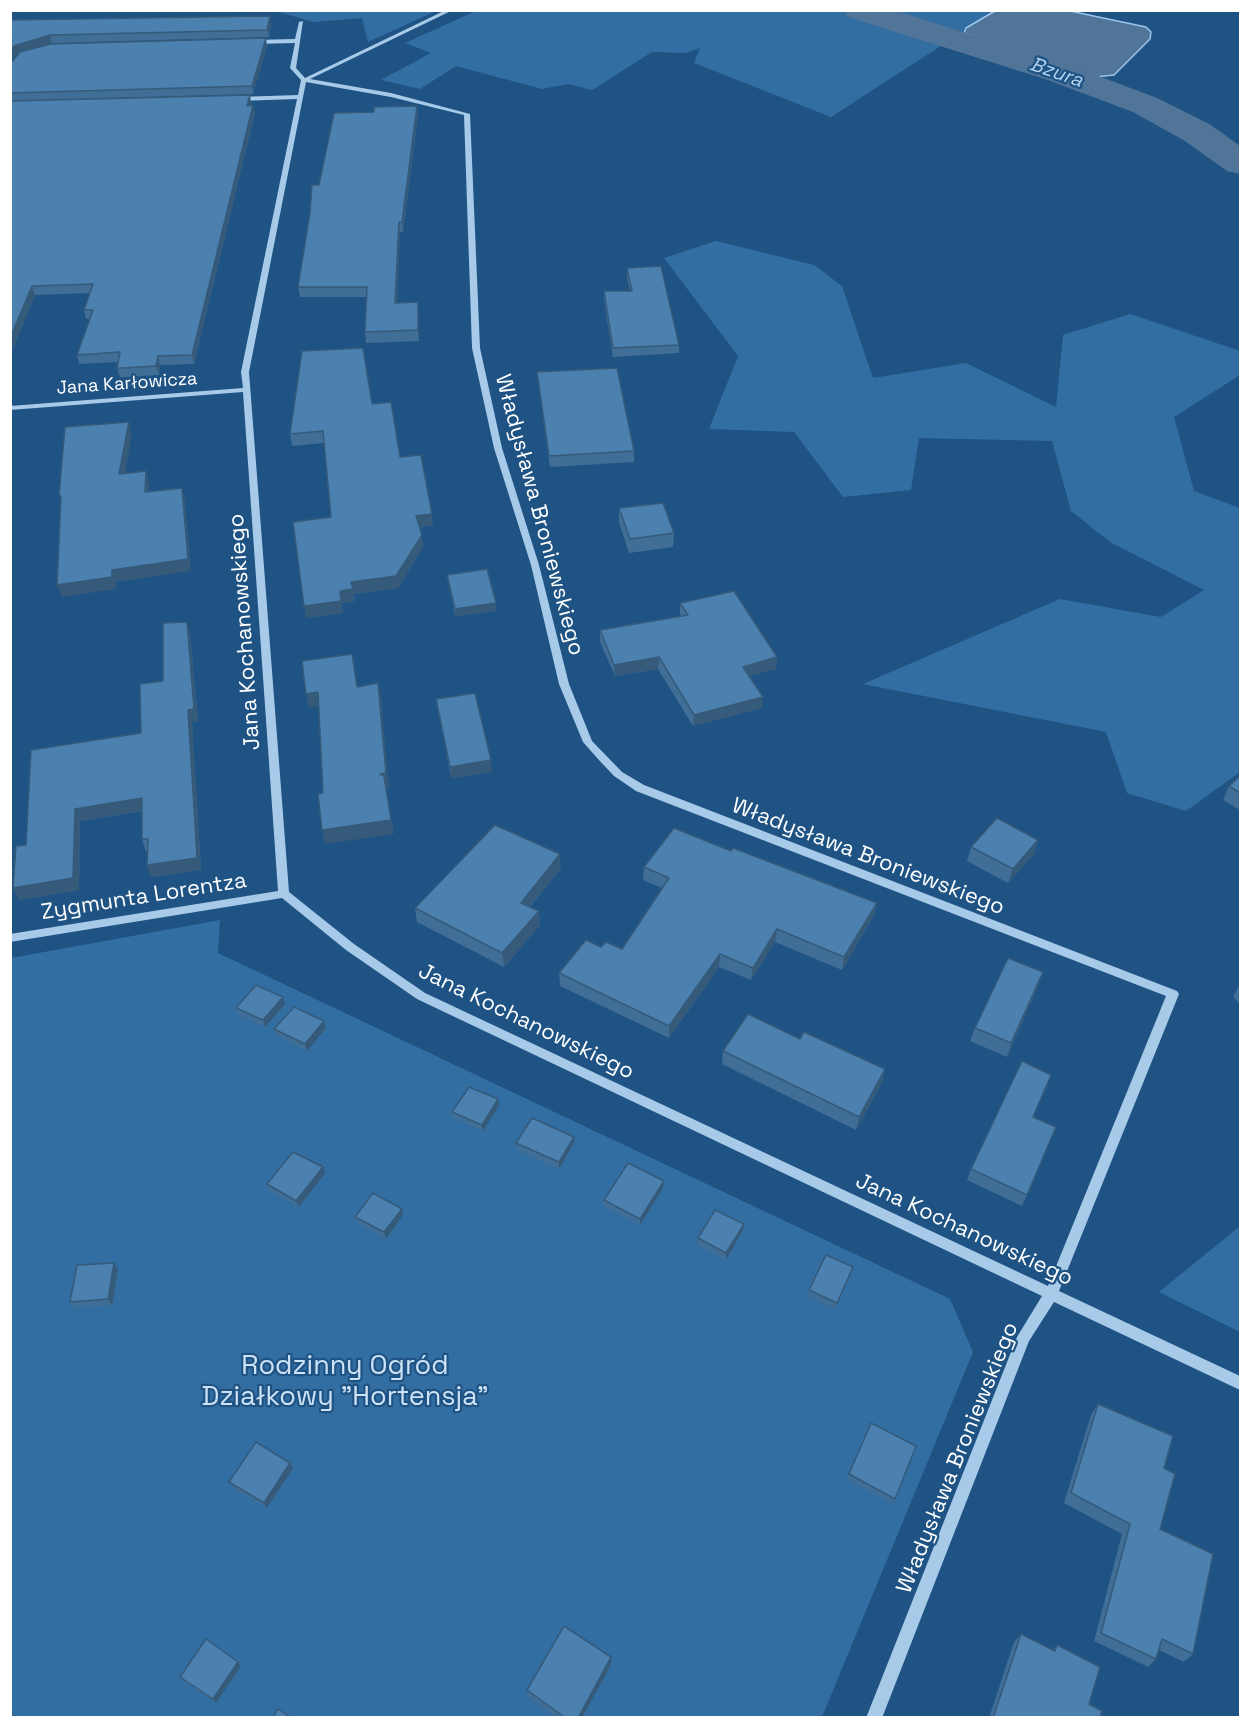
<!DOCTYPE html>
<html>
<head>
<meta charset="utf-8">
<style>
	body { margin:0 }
	#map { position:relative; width:1251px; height:1728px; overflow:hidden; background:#1f5384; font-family:"Space Grotesk",sans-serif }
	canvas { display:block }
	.frame { position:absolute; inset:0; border:12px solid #fff; pointer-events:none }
</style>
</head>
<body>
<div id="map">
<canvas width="1251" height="1728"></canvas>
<div class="frame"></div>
</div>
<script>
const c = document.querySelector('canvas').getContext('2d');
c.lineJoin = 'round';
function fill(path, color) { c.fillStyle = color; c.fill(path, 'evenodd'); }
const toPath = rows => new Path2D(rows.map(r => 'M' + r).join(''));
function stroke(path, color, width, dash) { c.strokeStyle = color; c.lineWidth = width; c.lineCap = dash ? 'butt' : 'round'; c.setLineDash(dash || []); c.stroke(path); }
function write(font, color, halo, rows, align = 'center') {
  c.font = font + ' "Space Grotesk",sans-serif'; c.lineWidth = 4.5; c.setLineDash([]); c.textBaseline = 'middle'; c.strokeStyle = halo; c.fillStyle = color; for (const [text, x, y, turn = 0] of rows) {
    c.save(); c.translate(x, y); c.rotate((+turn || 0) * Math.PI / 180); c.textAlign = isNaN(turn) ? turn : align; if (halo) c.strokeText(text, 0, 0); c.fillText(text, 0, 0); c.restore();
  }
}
fill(toPath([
	[276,11,436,11,368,42,362,18,313,22],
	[476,11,995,11,831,117,694,63,700,48,685,53,652,52,592,90,568,84,542,89,456,66,420,89,381,80,431,53,405,43],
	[716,241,814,265,842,286,873,378,966,363,1056,407,1063,335,1130,314,1240,351,1240,375,1174,417,1194,491,1240,508,1240,772,1186,811,1127,793,1106,732,863,684,1060,599,1161,617,1204,590,1110,542,1071,511,1052,441,919,438,911,490,843,497,794,432,709,429,738,356,664,258],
	[220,920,218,953,950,1299,973,1352,822,1717,11,1718,11,958],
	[1240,1226,1240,1332,1159,1292]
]), '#336ea2');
const water = toPath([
	[995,11,1070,11,1146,27,1151,32,1150,39,1114,75,1096,77,964,33,966,28,995,11]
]);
fill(water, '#517598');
stroke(water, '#9bc6eb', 1.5);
fill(toPath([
	[844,10,893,10,1072,66,1157,98,1211,125,1240,146,1240,174,1227,171,1185,141,1133,112,1048,80,848,17,844,10]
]), '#517598');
fill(toPath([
	[446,10,453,10,310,79,391,93,470,114,480,348,502,448,539,565,569,684,592,741,622,772,644,785,1177,991,1179,994,1059,1291,1240,1376,1240,1390,1054,1302,1029,1341,882,1718,866,1718,1017,1337,1042,1296,417,999,346,950,282,898,10,942,10,934,278,891,243,392,10,410,10,406,243,388,241,372,297,99,238,101,235,99,238,97,298,95,301,80,290,68,295,43,253,44,250,42,253,40,295,39,299,22,303,21,296,68,305,78,446,10],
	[306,82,391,97,464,115,472,348,494,448,531,565,559,684,583,742,598,759,614,776,636,791,1166,996,1048,1286,425,993,354,944,289,892,249,372,306,82]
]), '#a7cae9');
fill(toPath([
	[10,20,271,24,269,37,52,43,30,49,267,46,253,94,10,101,10,64,20,53,16,54],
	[10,101,251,103,250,106,253,105,255,113,194,364,160,365,159,375,126,377,120,377,117,368,118,362,79,364,77,355,90,319,86,319,84,310,90,293,35,295,11,353],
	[417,106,418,116,403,232,400,232,397,303,419,312,419,341,366,343,365,332,366,297,300,297,298,287,319,185,374,112],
	[627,268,679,345,679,353,613,357,604,300,604,291,630,291,627,276],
	[537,372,634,451,634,462,550,467,538,382],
	[372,404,433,525,420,527,423,547,398,588,354,594,355,601,342,603,343,613,306,618,331,517,324,443,292,446,290,434],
	[619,508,674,533,673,547,629,553,619,522],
	[447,575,496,603,496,611,455,616],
	[680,603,777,657,776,669,749,676,762,708,693,726,658,669,615,676,600,642,600,630,681,616,680,614],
	[190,634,198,722,192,722,201,870,151,877,147,865,147,851,146,852,142,839,142,811,80,821,79,890,19,900,26,845,141,733,163,681],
	[436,699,492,772,451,778],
	[1240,776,1240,810,1223,800,1229,786],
	[971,847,1034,854,1008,883,967,861],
	[731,851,877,903,874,915,842,970,775,942,751,980,719,967,669,1038,560,986,559,973,601,947,622,949,662,888,643,880,644,867],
	[561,868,530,907,539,911,540,925,504,967,417,922,415,908],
	[1240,984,1240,1004,1233,997],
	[1038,986,1007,1057,970,1041,975,1028],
	[285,1004,265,1027,238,1015,236,1008],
	[324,1021,326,1028,307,1051,277,1036,274,1029],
	[800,1039,885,1069,882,1082,856,1130,722,1064,723,1051],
	[1047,1086,1033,1117,1056,1127,1022,1206,967,1180,971,1169],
	[499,1106,483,1131,453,1118,452,1112],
	[516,1143,574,1143,559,1169,517,1150],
	[323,1167,325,1173,299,1207,269,1191,267,1184],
	[663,1188,640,1225,604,1206,604,1200],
	[402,1209,403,1215,386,1239,357,1223,355,1217],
	[743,1230,726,1260,697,1245,698,1238],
	[853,1267,851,1273,835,1309,808,1296,809,1290],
	[118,1269,112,1305,73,1308,70,1302],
	[1098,1404,1164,1468,1160,1529,1193,1654,1184,1662,1159,1650,1156,1659,1148,1667,1094,1641,1122,1534,1064,1503,1091,1415],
	[916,1446,893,1504,847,1479,849,1474],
	[293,1468,267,1508,232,1487,229,1482],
	[1021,1634,1053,1650,1057,1645,1089,1704,1100,1718,989,1718,1014,1642],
	[611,1657,611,1665,582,1718,557,1718,529,1698,527,1690],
	[238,1662,241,1666,216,1703,184,1681,180,1677]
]), '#416e96');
fill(toPath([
	[270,16,271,24,269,37,267,30],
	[50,35,52,43,16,54,10,62,10,51,14,46],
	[266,38,267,46,253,94,252,86],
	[250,95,251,103,248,114,247,106],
	[253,105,255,113,194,364,192,355],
	[417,106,418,116,403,232,402,222],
	[399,222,400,232,397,313,395,303],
	[32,286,35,295,11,353,10,338],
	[418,302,419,312,419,341,418,330],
	[158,356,160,365,159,375,156,366],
	[129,422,132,434,123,486,119,474],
	[146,471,149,483,149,504,145,492],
	[182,488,185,500,191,571,116,582,116,589,62,597,57,585,112,570],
	[432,514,433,525,418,527,416,516],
	[422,535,423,547,398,588,354,594,355,601,342,603,343,613,306,618,304,606,340,591,351,582],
	[496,603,496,611,455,616,455,609],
	[187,622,190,634,198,722,192,722,201,870,151,877,147,865,188,710],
	[659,657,658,669,615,676,614,665],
	[777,657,776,669,742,678,743,667],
	[378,683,381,697,389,788,386,788,394,834,325,844,322,830,380,774],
	[318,692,321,706,309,708,306,694],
	[763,697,762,708,693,726,694,715],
	[491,760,492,772,451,778,450,767],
	[142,798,146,810,80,821,79,890,19,900,13,888,75,809],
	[1038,840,1034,854,1008,883,1013,869],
	[560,854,561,868,522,916,521,903],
	[877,903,874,915,842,970,844,957],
	[539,911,540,925,504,967,502,953],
	[777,929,775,942,751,980,753,968],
	[720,954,719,967,669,1038,669,1026],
	[1043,972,1038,986,1007,1057,1011,1043],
	[283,997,285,1004,265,1027,263,1020],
	[324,1021,326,1028,307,1051,305,1044],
	[885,1069,882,1082,856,1130,859,1117],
	[498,1099,499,1106,483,1131,482,1125],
	[574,1137,574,1143,559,1169,559,1162],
	[323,1167,325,1173,299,1207,296,1201],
	[664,1181,663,1188,640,1225,640,1219],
	[402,1209,403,1215,386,1239,384,1232],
	[744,1224,743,1230,726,1260,726,1253],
	[114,1263,118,1269,112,1305,108,1299],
	[853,1267,851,1273,835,1309,837,1303],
	[290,1463,293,1468,267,1508,264,1503],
	[611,1657,611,1665,582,1718,578,1718],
	[238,1662,241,1666,216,1703,213,1699]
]), '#355a7a');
const building = toPath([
	[270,16,267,30,50,35,14,46,10,51,10,40,12,40,10,39,10,20,270,16],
	[266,38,252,86,10,93,10,64,20,52,50,44,266,38],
	[250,95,247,106,253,105,192,355,158,356,156,366,123,368,117,368,120,352,77,355,93,310,84,310,93,284,32,286,10,338,10,101,250,95],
	[417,106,402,222,399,222,395,303,418,302,418,330,365,332,367,287,298,287,310,213,312,185,319,185,334,113,374,112,374,107,417,106],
	[661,266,679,345,613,348,604,291,632,291,627,268,661,266],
	[363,348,372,404,391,402,400,457,421,455,432,514,416,516,422,535,396,576,351,582,353,589,340,591,341,601,304,606,293,522,331,517,323,431,290,434,302,351,363,348],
	[617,368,634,451,549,456,537,372,617,368],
	[129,422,119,474,146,471,145,492,182,488,188,559,112,570,112,577,57,585,61,496,59,496,65,427,129,422],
	[663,503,674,533,630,539,619,508,663,503],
	[487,569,496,603,455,609,447,575,487,569],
	[734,591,777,657,743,667,763,697,694,715,659,657,614,665,600,630,688,615,680,603,734,591],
	[187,622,194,709,188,710,197,858,147,865,148,839,142,839,142,798,75,809,73,878,13,888,16,846,26,845,31,750,141,733,140,684,163,681,163,623,187,622],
	[352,654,357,687,378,683,386,773,380,774,384,776,391,820,322,830,318,794,323,793,318,692,306,694,302,661,352,654],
	[475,693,491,760,450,767,436,699,475,693],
	[1240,776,1240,793,1229,786,1240,776],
	[997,818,1038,840,1013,869,971,847,997,818],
	[495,825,560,854,521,903,539,911,502,953,415,908,495,825],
	[674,828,731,851,733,848,877,903,844,957,777,929,753,968,720,954,669,1026,559,973,586,940,601,947,606,942,622,949,669,878,644,867,674,828],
	[1008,958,1043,972,1011,1043,975,1028,1008,958],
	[256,985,283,997,263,1020,236,1008,256,985],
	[294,1007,324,1021,305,1044,274,1029,294,1007],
	[748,1014,800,1039,804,1032,885,1069,859,1117,723,1051,748,1014],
	[1022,1061,1051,1075,1033,1117,1056,1127,1027,1195,971,1169,1022,1061],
	[469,1087,498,1099,482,1125,452,1112,469,1087],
	[532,1118,574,1137,559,1162,516,1143,532,1118],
	[293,1152,323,1167,296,1201,267,1184,293,1152],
	[628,1163,664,1181,640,1219,604,1200,628,1163],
	[373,1193,402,1209,384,1232,355,1217,373,1193],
	[715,1210,744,1224,726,1253,698,1238,715,1210],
	[826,1255,853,1267,837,1303,809,1290,826,1255],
	[114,1263,108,1299,70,1302,77,1265,114,1263],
	[1098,1404,1173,1436,1164,1468,1175,1474,1160,1529,1213,1554,1193,1654,1162,1639,1156,1659,1101,1633,1130,1524,1071,1493,1098,1404],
	[871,1423,916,1446,895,1499,849,1474,871,1423],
	[256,1442,290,1463,264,1503,229,1482,256,1442],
	[564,1626,611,1657,578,1718,566,1718,527,1690,564,1626],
	[1021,1634,1055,1651,1057,1645,1100,1667,1089,1704,1102,1711,1100,1718,993,1718,1021,1634],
	[206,1639,238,1662,213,1699,180,1677,206,1639],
	[278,1709,291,1718,273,1718,278,1709]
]);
fill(building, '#4c80af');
stroke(building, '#355a7a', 1.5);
write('18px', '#fff', '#1f5384', [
	["Jana Karłowicza",127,384,-4]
]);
write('italic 20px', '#b3d4f1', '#1f5384', [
	["Bzura",1056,73,19]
]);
write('22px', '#fff', '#1f5384', [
	["Władysława Broniewskiego",539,515,75],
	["Jana Kochanowskiego",245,632,-94],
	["Władysława Broniewskiego",868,857,21],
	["Zygmunta Lorentza",144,897,-9],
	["Jana Kochanowskiego",526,1022,26],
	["Jana Kochanowskiego",964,1230,25],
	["Władysława Broniewskiego",958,1458,-68]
]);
write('27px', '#cce3f7', '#1f5384', [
	["Rodzinny Ogród",345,1367],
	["Działkowy \"Hortensja\"",345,1398]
]);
</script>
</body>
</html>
